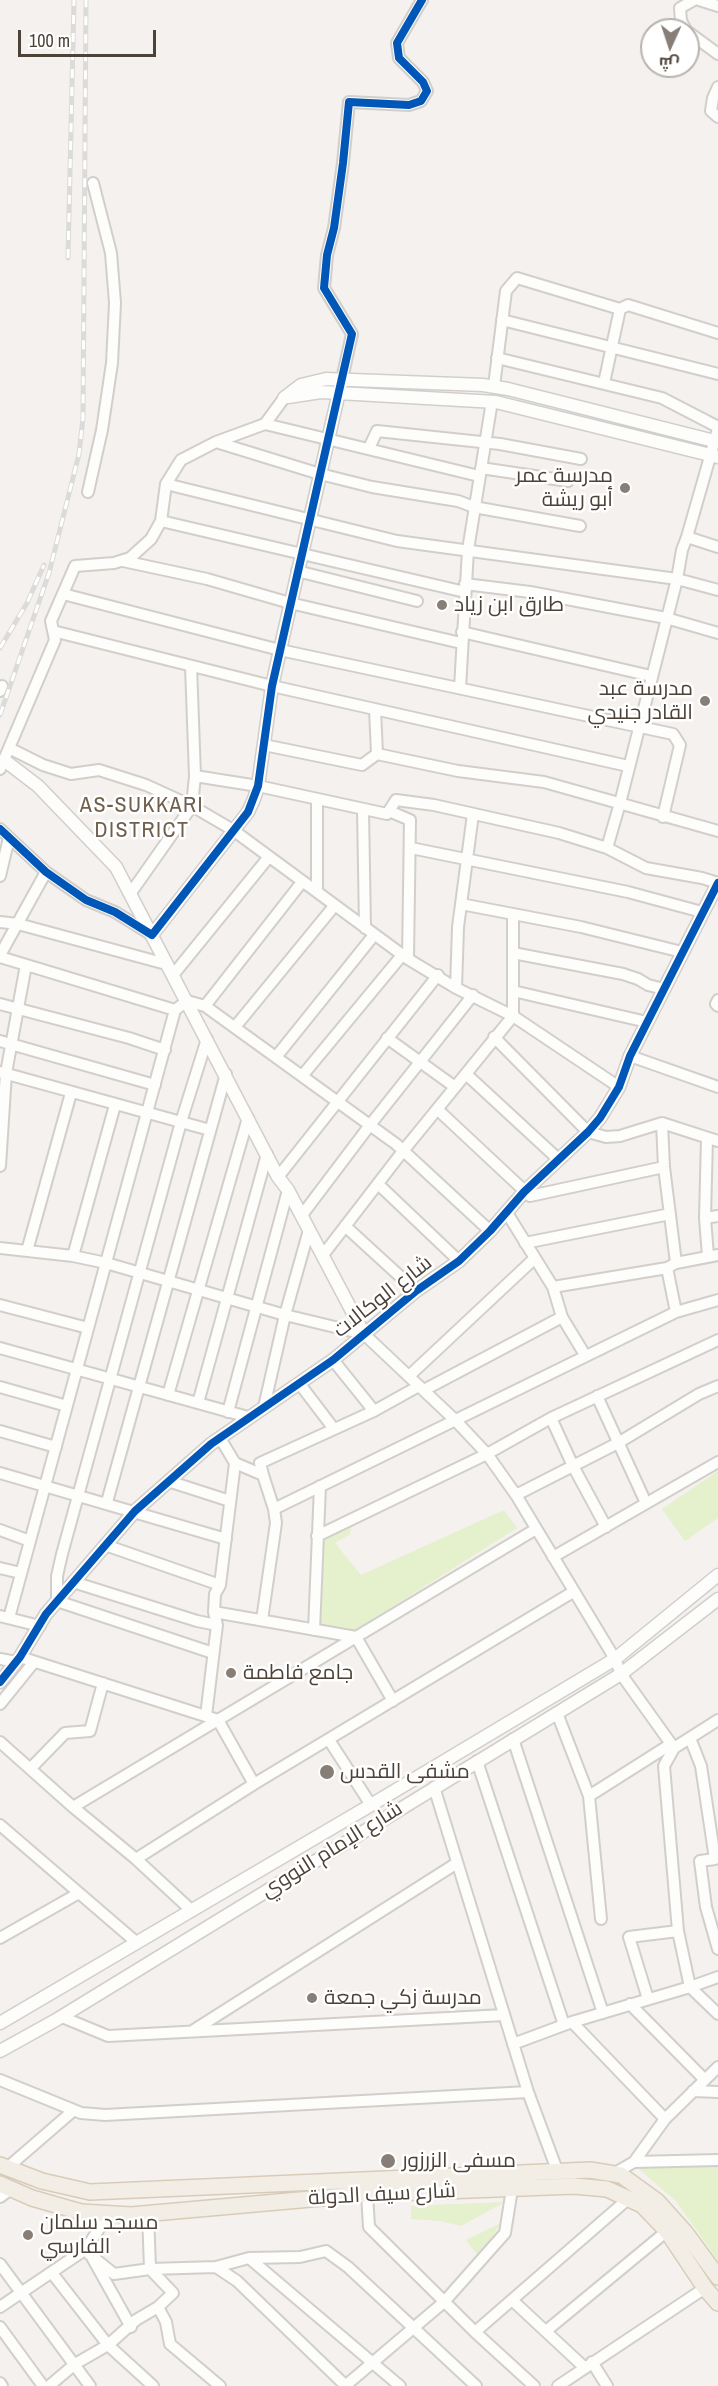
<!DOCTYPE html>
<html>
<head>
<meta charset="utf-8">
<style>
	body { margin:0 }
	#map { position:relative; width:718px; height:2386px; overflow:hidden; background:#f4f1ee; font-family:"Archivo Narrow",Cairo,sans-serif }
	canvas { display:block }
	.north { position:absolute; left:640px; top:18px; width:60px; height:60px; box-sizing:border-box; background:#fff; border:2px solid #b8b3af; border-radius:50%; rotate:183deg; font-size:16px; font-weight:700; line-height:24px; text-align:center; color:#4d4237 }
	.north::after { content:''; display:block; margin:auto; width:21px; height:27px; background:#877f77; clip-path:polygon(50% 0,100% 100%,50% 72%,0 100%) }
	.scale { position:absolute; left:18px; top:30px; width:138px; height:27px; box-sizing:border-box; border:3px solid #4d4237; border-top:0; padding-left:8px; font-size:18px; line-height:21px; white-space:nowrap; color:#4d4237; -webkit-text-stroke:4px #fff; paint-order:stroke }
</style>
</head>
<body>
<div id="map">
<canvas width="718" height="2386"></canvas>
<div class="north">ش</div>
<div class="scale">100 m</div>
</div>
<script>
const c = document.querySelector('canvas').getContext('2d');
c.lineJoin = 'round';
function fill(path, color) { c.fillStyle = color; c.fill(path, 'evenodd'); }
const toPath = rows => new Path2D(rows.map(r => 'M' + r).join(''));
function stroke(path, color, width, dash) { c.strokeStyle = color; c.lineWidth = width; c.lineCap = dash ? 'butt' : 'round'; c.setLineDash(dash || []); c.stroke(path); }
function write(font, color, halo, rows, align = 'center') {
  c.font = font + ' "Archivo Narrow",Cairo,sans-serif'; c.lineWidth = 5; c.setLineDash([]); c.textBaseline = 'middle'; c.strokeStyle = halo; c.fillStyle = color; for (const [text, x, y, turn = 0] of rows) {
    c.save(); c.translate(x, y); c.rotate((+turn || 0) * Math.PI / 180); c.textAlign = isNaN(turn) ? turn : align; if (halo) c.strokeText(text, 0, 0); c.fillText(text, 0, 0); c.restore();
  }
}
fill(toPath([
	[718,1471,718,1518,685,1541,662,1509],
	[504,1510,517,1528,354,1631,318,1625,322,1537,352,1524,350,1534,335,1543,361,1575],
	[633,2164,718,2165,718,2261,676,2201],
	[505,2202,461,2226,440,2221,411,2219,411,2206],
	[501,2223,479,2257,466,2240]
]), '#e5f0cc');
const minor = toPath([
	[699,0,718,6],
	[686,30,681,21,680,8,694,0],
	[688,32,718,54],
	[718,87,713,98,711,111,718,117],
	[502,320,718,374],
	[497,358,662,398,718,427],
	[342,379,352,334,324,288,327,255,334,228,343,163,349,102,409,105,421,101,427,91,423,82,399,58,397,43,422,0],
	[604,383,620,309],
	[494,386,506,291,517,278,620,309,628,305,718,333],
	[265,424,479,476],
	[216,442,320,474,372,487,458,501,474,507,580,526],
	[369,448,377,431,500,444,581,459],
	[481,468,568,481],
	[166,484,397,541,677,579,718,590],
	[88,492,102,430,112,363,115,303,111,253,93,183],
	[161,521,465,592],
	[687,537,718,547],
	[123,561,207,579,290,603,461,643],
	[297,571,417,601],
	[465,584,530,592,666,618,718,633],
	[63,594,280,650,673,734,680,745,663,817],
	[53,631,272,686,628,766],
	[462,632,651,676],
	[460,688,468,550,492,401],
	[0,691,2,686],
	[375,709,377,754],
	[264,745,362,765,377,754,458,771,544,782,718,831],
	[9,748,43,765,71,774,99,770,146,785,192,806,233,830,408,959,456,988,513,1016,619,1087],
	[0,769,55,640,51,621,75,566,114,563,130,558,151,539,161,521,166,484,181,460,216,442,265,424,284,398],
	[195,776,258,786,387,814,396,800,434,805,559,833,607,848,646,868,702,878,718,883],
	[363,810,365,928],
	[389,811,410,820,408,959],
	[0,829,46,872,86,900,115,912,152,935],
	[411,848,628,892,702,912],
	[607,848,620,803,677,579,682,550,687,537,718,429],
	[0,876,9,838],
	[317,892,317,800],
	[130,894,192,806,195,776,191,666],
	[461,904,581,927,682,952],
	[0,922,18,924,166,964],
	[513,953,623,974,638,979,648,985,664,989],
	[0,955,46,872],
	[0,957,175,1010],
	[173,975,268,858],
	[456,988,458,927,473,814],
	[513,991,647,1022],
	[718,1000,716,1004,718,1006],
	[0,1004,129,1038,165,1050],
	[205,1006,302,882],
	[235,1027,335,905],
	[494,1037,588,1132,606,1137,620,1136,662,1123,718,1141],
	[387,1038,455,1087],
	[207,1039,181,1122,62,1554,57,1576,57,1601,213,1653],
	[0,1041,155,1085],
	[630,1056,718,1087],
	[276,1057,374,935],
	[0,1072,210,1130],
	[466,1074,558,1159],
	[302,1076,403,954],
	[437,1109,530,1196,664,1167],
	[662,1123,664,1167,676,1263],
	[707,1138,705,1218,718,1216],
	[0,1166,6,1073,26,965],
	[278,1177,438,975],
	[378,1184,459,1261],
	[507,1213,553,1287,562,1317,585,1355],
	[302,1215,370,1125,473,995],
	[705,1218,708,1256],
	[345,1226,416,1291],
	[525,1243,670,1214],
	[0,1248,73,1256,106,1263,285,1315,364,1334,455,1420,487,1454,516,1495,615,1659,621,1674,674,1748],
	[27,1251,71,1093],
	[323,1255,403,1151,513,1016,513,916],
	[73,1256,115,1105],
	[667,1268,676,1312],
	[553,1287,667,1268,676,1263,718,1255],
	[0,1305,88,1328],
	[0,1348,248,1417],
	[333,1360,374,1411],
	[409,1376,535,1258],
	[299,1383,334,1429],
	[0,1387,67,1406],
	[424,1390,562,1317],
	[168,1395,248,1118],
	[597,1396,646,1503],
	[198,1403,267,1154],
	[264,1407,285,1315,309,1230],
	[228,1412,288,1190],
	[551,1418,573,1466,606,1527],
	[0,1431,56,1447],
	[235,1463,263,1475,274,1509,276,1523,262,1620],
	[0,1473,226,1539],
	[263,1475,260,1463,374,1411,419,1386],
	[168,1481,230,1501],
	[516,1495,618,1443,699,1394,718,1386],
	[107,1502,226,1074],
	[274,1509,676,1312,718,1300],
	[0,1530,30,1541],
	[317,1536,487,1454,551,1418,718,1340],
	[105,1545,220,1585],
	[553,1557,718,1462],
	[0,1568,21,1573],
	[73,1582,197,1621,217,1625],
	[214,1612,356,1637,393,1701],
	[0,1616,40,1626],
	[9,1618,175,1010,187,1001,205,1006,396,1144,490,1231],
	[314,1630,320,1486],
	[20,1657,218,1720,254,1784],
	[0,1659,16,1662],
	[0,1704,34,1662],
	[557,1713,589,1796,601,1919],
	[206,1716,217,1625,214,1612,215,1594,220,1585,235,1463,220,1438],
	[718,1720,674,1748,664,1766,678,1931,690,1987,718,1977],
	[690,1738,701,1766,715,1859,700,1861,706,1907,718,1949],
	[513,1739,603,2013],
	[329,1740,371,1805],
	[0,1742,73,1807,136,1859,191,1910],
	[477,1761,564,2025],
	[30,1769,65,1733,90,1731,103,1683],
	[434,1787,528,2092,557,2170],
	[589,1796,671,1744],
	[73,1807,536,1529],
	[0,1825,136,1942],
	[136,1859,254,1784,573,1592],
	[0,1938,79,1893],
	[648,1999,629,1937,678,1931],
	[630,2004,705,2080],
	[62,2017,108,2036,504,2015],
	[572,2022,665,2119],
	[194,2030,457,1863],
	[513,2044,572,2022,690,1987,718,2014],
	[0,2080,81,2113,105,2115,528,2092],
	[693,2091,718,2092],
	[634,2162,718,2160],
	[7,2168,74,2110],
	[613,2174,634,2162,665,2119,718,2067],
	[367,2194,369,2227,475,2332,534,2386],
	[0,2197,11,2189],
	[148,2212,150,2269,173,2293,158,2307],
	[89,2254,114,2274,150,2269,216,2267,249,2258,300,2257,326,2251,348,2267,476,2386],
	[249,2258,400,2386],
	[93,2259,131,2327],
	[0,2264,90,2386],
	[216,2267,237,2281,346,2386],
	[52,2273,108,2345,153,2386],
	[512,2300,584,2367],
	[0,2307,86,2249,109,2213],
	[0,2327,43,2386],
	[546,2331,667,2231],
	[475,2332,628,2199],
	[592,2362,607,2386],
	[0,2383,2,2386],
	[49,2386,75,2364,108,2345,136,2320,158,2307,166,2322,170,2344,220,2386],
	[345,2386,444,2302,505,2233,512,2189],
	[558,2386,705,2288]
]);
const tertiary = toPath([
	[288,397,321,392,496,402,718,457],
	[284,398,301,385,326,379,483,385,508,389,718,442],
	[4,760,38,786,116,867,278,1177,288,1190,364,1334],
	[152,935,248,812,254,799,258,786,272,686,280,650,342,379],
	[0,1682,20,1657,46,1614,135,1511,211,1444,333,1360,416,1291,459,1261,490,1231,524,1192,588,1132,600,1118,619,1087,630,1056,718,883],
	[0,2023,371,1805,615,1659,718,1575],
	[0,2051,56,2020,621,1674,718,1599]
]);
const primary = toPath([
	[0,2165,42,2181,90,2192,590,2170,621,2175,657,2201,685,2232,718,2277],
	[0,2184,32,2198,81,2212,131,2215,367,2194,574,2186,607,2189,642,2205,667,2231,705,2288,718,2303]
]);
stroke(minor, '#d2cfcb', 14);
stroke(tertiary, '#d2cfcb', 15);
stroke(primary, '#d8ccb9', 18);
stroke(minor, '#fdfdfc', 10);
stroke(tertiary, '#fdfdfc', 12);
stroke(primary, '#f2eee6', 15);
const rail = toPath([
	[68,258,74,0],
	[0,648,27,603,44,565],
	[0,715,49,573,79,454,83,418,86,0]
]);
stroke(rail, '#dbdbda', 5);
stroke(rail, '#fff', 3, [9]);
stroke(toPath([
	[0,829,46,872,86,900,115,912,152,935,248,812,258,786,272,686,352,334,324,288,327,255,334,228,343,163,349,102,409,105,421,101,427,91,423,82,399,58,397,43,422,0],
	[0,1682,20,1657,46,1614,135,1511,211,1444,333,1360,416,1291,459,1261,490,1231,524,1192,588,1132,600,1118,619,1087,630,1056,718,883]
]), '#0057b8', 8);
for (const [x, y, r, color] of [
	[625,488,6,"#877f77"],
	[442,605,6,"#877f77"],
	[705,701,6,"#877f77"],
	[231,1673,6,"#877f77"],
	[327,1772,8,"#877f77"],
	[312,1998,6,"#877f77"],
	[388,2161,8,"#877f77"],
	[28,2235,6,"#877f77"]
]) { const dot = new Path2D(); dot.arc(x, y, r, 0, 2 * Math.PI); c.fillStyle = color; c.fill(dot); stroke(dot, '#fff', 2); }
write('21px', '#4d4237', '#fff', [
	["مدرسة عمر",613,476,"right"],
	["أبو ريشة",613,500,"right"],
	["طارق ابن زياد",454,605],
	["مدرسة عبد",693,689,"right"],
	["القادر جنيدي",693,713,"right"],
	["جامع فاطمة",243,1673],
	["مشفى القدس",340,1772],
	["مدرسة زكي جمعة",324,1998],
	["مسفى الزرزور",402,2161],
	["مسجد سلمان",40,2223],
	["الفارسي",40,2247]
], 'left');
write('21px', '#4d4237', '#fff', [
	["شارع الوكالات",383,1297,-38],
	["شارع الإمام النووي",332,1850,-32],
	["شارع سيف الدولة",382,2195,-3]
]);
c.letterSpacing = '1.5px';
write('22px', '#715f4d', '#fff', [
	["AS-SUKKARI",142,806],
	["DISTRICT",142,831]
]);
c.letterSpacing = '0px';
</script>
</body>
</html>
